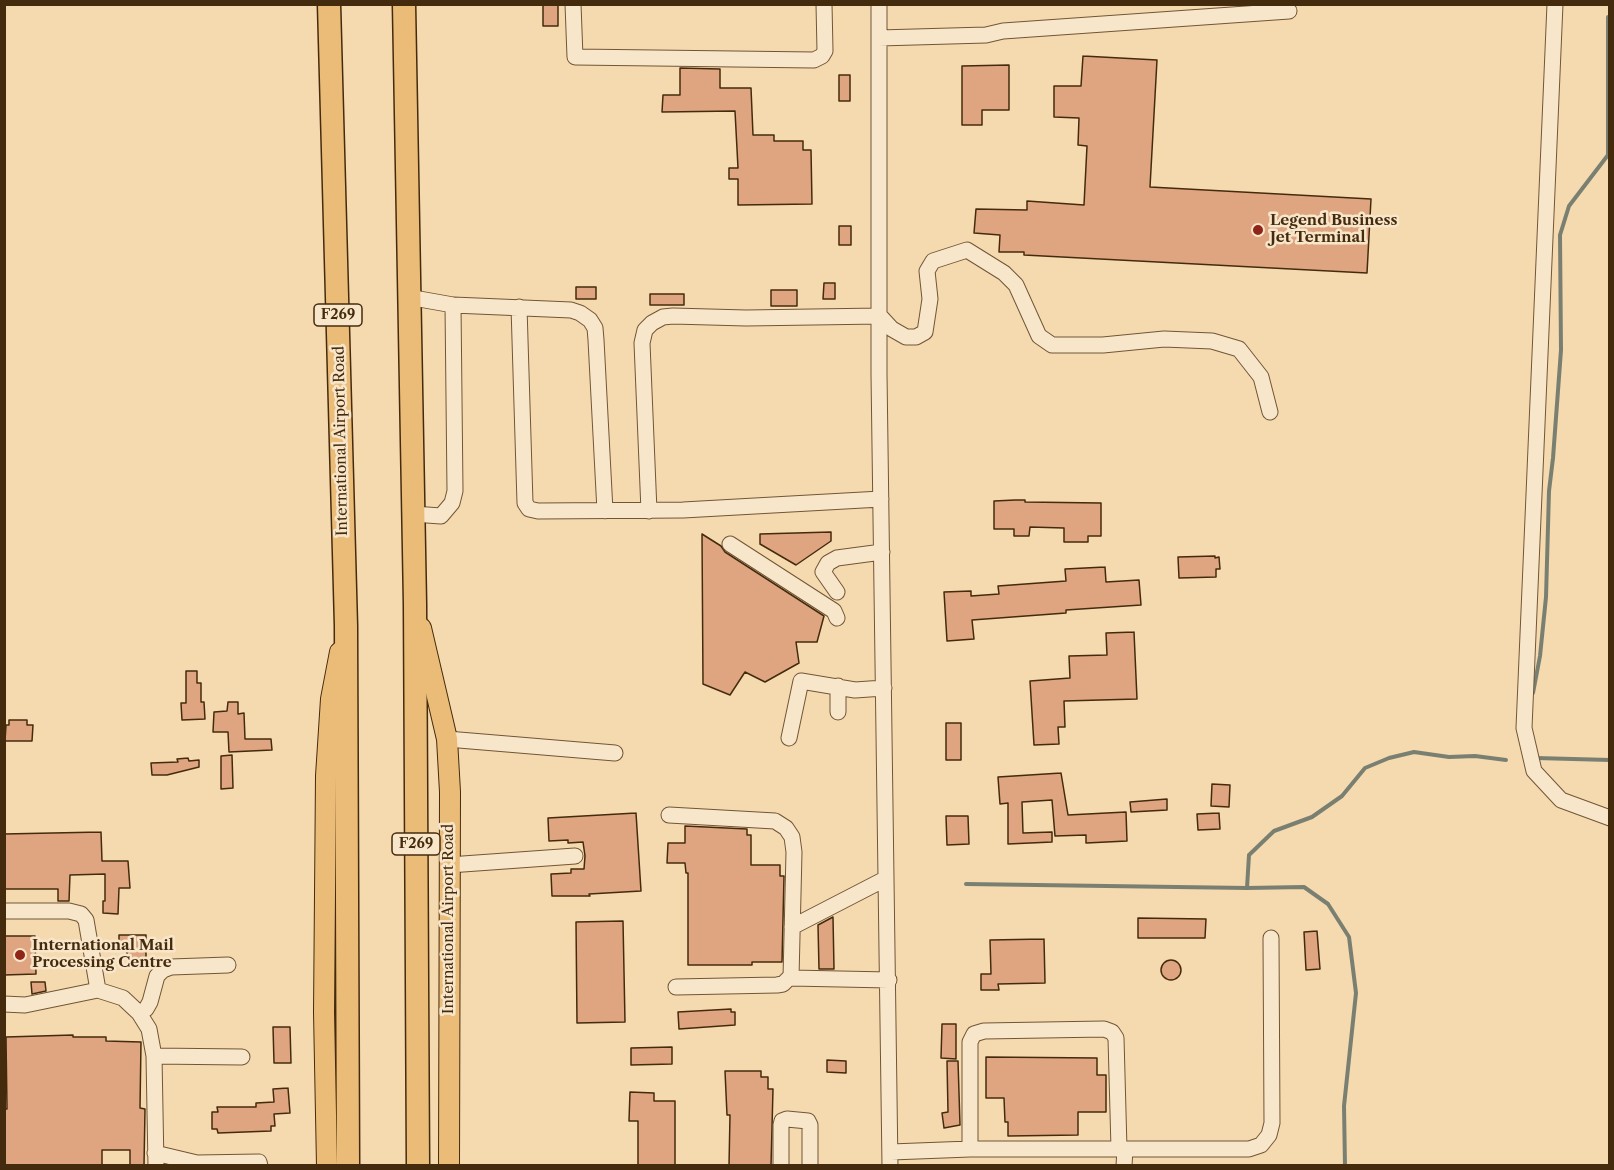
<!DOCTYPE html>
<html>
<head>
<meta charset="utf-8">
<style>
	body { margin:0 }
	#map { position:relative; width:1614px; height:1170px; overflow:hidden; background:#f5d9af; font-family:"Libre Caslon Text",serif }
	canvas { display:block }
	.frame { position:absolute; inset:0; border:6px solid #452b0d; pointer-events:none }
</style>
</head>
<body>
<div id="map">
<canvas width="1614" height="1170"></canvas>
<div class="frame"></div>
</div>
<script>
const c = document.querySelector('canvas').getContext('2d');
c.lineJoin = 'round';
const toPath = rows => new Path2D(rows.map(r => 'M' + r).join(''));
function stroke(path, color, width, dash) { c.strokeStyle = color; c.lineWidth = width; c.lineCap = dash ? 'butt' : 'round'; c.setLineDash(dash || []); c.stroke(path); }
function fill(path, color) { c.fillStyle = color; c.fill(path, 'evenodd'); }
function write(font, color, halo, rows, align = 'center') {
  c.font = font + ' "Libre Caslon Text",serif'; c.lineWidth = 5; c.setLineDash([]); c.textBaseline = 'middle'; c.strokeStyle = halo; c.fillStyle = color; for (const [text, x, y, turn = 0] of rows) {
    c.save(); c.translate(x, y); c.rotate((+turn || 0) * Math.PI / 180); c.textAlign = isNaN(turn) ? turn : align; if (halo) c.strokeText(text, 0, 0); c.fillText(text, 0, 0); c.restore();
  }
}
stroke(toPath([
	[1533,693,1540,656,1546,597,1549,491,1553,458,1561,350,1560,235,1569,206,1608,155,1608,17],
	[1536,758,1610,760],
	[966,884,1247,888,1304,887,1328,904,1349,937,1356,993,1344,1106,1345,1166],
	[1247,888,1249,855,1274,831,1312,817,1342,796,1365,768,1389,758,1414,752,1449,757,1475,756,1506,760]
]), '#7a8071', 4);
const building = toPath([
	[543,4,558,4,558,26,543,26,543,4],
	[1083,56,1157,60,1150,187,1371,199,1367,273,1024,255,1024,252,999,252,1000,235,974,233,976,209,1027,210,1027,201,1084,205,1087,146,1078,145,1079,118,1054,117,1054,86,1081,86,1083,56],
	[1009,65,1009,110,982,110,982,125,962,125,962,66,1009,65],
	[680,68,720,69,720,88,751,88,753,135,774,135,774,141,803,141,803,150,811,150,812,204,738,205,738,179,729,179,729,168,738,168,735,111,662,112,663,95,680,95,680,68],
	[839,75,850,75,850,101,839,101,839,75],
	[839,226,851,226,851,245,839,245,839,226],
	[824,283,835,283,835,299,823,299,824,283],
	[576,287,596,287,596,299,576,299,576,287],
	[771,290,797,290,797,306,771,306,771,290],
	[650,294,684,294,684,305,650,305,650,294],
	[1015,500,1025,500,1025,502,1101,503,1101,536,1088,536,1088,542,1064,542,1064,528,1030,527,1029,536,1014,536,1014,529,994,529,994,501,1015,500],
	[831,532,831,541,796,565,760,544,760,534,831,532],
	[702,534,721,546,725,552,824,616,817,642,796,642,799,663,765,682,745,672,730,695,703,684,702,534],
	[1215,556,1215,558,1219,557,1220,569,1216,569,1216,577,1179,578,1178,557,1215,556],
	[1105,567,1106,582,1139,580,1141,605,1066,610,1066,613,972,620,974,639,947,641,944,592,971,591,971,596,999,594,998,586,1066,581,1065,569,1105,567],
	[1134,632,1137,699,1064,701,1065,727,1058,727,1059,744,1034,745,1030,681,1070,678,1069,656,1107,655,1106,633,1134,632],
	[186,671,197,671,197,683,201,683,201,702,204,702,205,719,182,720,181,703,186,703,186,671],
	[228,702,238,702,238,714,244,713,245,739,271,739,272,750,229,752,228,732,213,732,214,712,227,711,228,702],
	[9,720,27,720,27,725,33,725,32,741,5,741,6,725,9,725,9,720],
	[946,723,961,723,961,760,946,760,946,723],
	[232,755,233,788,221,789,221,756,232,755],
	[188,758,189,761,199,760,199,767,167,775,152,775,151,763,178,762,177,759,188,758],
	[1061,773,1068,815,1126,812,1127,841,1086,843,1086,835,1055,836,1052,800,1022,802,1023,833,1052,832,1052,842,1008,844,1008,803,1000,804,998,777,1061,773],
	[1212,784,1230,785,1229,807,1211,806,1212,784],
	[1167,799,1167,810,1131,812,1130,802,1167,799],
	[636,813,641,891,589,894,590,896,552,896,551,874,571,873,571,869,584,869,585,856,583,842,568,843,568,840,549,841,548,818,636,813],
	[1219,813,1220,829,1198,830,1197,814,1219,813],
	[946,816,968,816,969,844,947,845,946,816],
	[685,826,747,829,747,835,751,835,751,865,780,865,780,876,784,876,782,962,752,962,752,965,688,965,688,873,686,873,685,863,667,863,668,843,685,843,685,826],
	[101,832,102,861,128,861,130,888,119,888,118,914,103,913,103,901,105,901,105,874,70,875,69,901,58,901,58,889,4,889,4,834,101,832],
	[833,917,834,969,819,969,818,925,833,917],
	[1138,918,1206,919,1205,938,1138,938,1138,918],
	[623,921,625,1022,577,1023,576,922,623,921],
	[1317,931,1320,969,1306,970,1304,932,1317,931],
	[119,935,146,935,146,958,127,958,127,949,119,949,119,935],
	[4,936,35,936,36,974,4,975,4,936],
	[1044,939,1045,983,998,984,999,990,981,990,981,974,991,974,990,940,1044,939],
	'1161 970a10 10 0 1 1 20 0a10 10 0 1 1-20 0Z',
	[31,982,45,982,46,991,32,994,31,982],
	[731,1009,731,1012,735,1012,735,1025,679,1029,678,1012,731,1009],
	[942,1024,956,1024,956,1059,941,1058,942,1024],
	[273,1027,290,1027,291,1063,274,1063,273,1027],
	[73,1035,73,1037,106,1037,106,1041,141,1042,140,1108,145,1109,144,1166,130,1166,130,1150,102,1150,102,1166,4,1166,4,1109,7,1109,6,1037,73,1035],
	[672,1047,672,1064,631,1065,631,1048,672,1047],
	[986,1057,1097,1058,1097,1075,1106,1075,1106,1112,1078,1112,1078,1135,1008,1136,1008,1122,1005,1122,1004,1098,986,1098,986,1057],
	[827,1060,846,1061,846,1073,827,1072,827,1060],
	[947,1061,958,1061,960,1125,944,1128,942,1113,948,1112,947,1061],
	[725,1071,761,1071,761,1077,768,1077,768,1089,773,1089,771,1166,729,1166,730,1115,727,1115,725,1071],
	[288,1088,290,1113,274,1114,275,1126,271,1126,271,1131,218,1133,217,1129,212,1129,212,1112,218,1112,217,1107,256,1107,256,1103,274,1102,273,1089,288,1088],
	[630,1092,654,1093,654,1101,675,1101,675,1166,638,1166,638,1121,629,1121,630,1092]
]);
fill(building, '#dea580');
stroke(building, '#452b0d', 1.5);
const minor = toPath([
	[573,4,575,57,814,60,822,56,825,51,824,4],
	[879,4,879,374,890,1166],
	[1555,4,1524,728,1534,771,1561,800,1610,818],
	[879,38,986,35,1003,31,1289,11],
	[408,297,453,305,571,310,580,313,590,320,595,328,596,340,605,511],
	[519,307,525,503,529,509,538,511,683,510,881,499],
	[649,511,642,343,645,330,652,323,663,317,673,316,746,318,880,316,892,329,906,337,916,337,925,332,930,299,927,271,933,261,967,250,1004,273,1016,285,1039,336,1052,345,1103,345,1164,339,1212,341,1239,349,1261,377,1270,412],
	[413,514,441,516,452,503,455,491,453,305],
	[730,544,834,611,837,618],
	[837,592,823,572,828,563,837,558,882,552],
	[838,712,838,686],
	[789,738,801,681,855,690,884,688],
	[447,739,615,753],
	[669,815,775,821,786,828,792,837,794,852,791,978,790,977,783,984,777,985,676,987],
	[449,865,575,856],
	[4,911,69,911,81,914,86,920,98,990],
	[792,927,885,879],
	[791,978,889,980],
	[4,1004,25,1005,98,990,123,998,139,1013,149,1029,154,1056,156,1166],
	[139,1013,146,1009,150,1002,157,976,163,970,171,967,228,965],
	[154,1056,242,1057],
	[970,1149,970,1042,974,1034,984,1031,1104,1029,1112,1032,1116,1038,1119,1149],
	[891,1152,970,1149,1249,1149,1261,1145,1269,1135,1272,1123,1271,938],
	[155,1153,197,1163,259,1162,260,1166],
	[781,1166,781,1125,782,1121,787,1119,808,1121,810,1125,810,1166],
	[1124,1166,1125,1149]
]);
const major = toPath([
	[421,628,447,739,450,792,449,1166],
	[327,1166,324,1012,326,776,331,699,340,652]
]);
const highway = toPath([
	[329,4,346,626,348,1166],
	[404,4,415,604,418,1166]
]);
stroke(minor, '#715636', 17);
stroke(major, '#452b0d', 22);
stroke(highway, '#452b0d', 25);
stroke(minor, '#f8e6cb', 15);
stroke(major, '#eabc78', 20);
stroke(highway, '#eabc78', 22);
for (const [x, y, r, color] of [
	[1258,230,6,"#8f2418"],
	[20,955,6,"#8f2418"]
]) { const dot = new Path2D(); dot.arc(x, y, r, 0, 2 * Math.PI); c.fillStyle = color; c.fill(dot); stroke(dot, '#f8e6cb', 2); }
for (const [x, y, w] of [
	[338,315,48],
	[416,844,48]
]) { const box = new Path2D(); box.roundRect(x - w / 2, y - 11, w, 22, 4.5); c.fillStyle = '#f8e6cb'; c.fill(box); stroke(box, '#452b0d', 1.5); }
write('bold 14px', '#452b0d', null, [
	["F269",338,315],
	["F269",416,844]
]);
write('bold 15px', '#452b0d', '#f8e6cb', [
	["Legend Business",1270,221],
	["Jet Terminal",1270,238],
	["International Mail",32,946],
	["Processing Centre",32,963]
], 'left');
write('15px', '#452b0d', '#f8e6cb', [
	["International Airport Road",341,441,-91],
	["International Airport Road",449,919,-90]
]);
</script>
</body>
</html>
